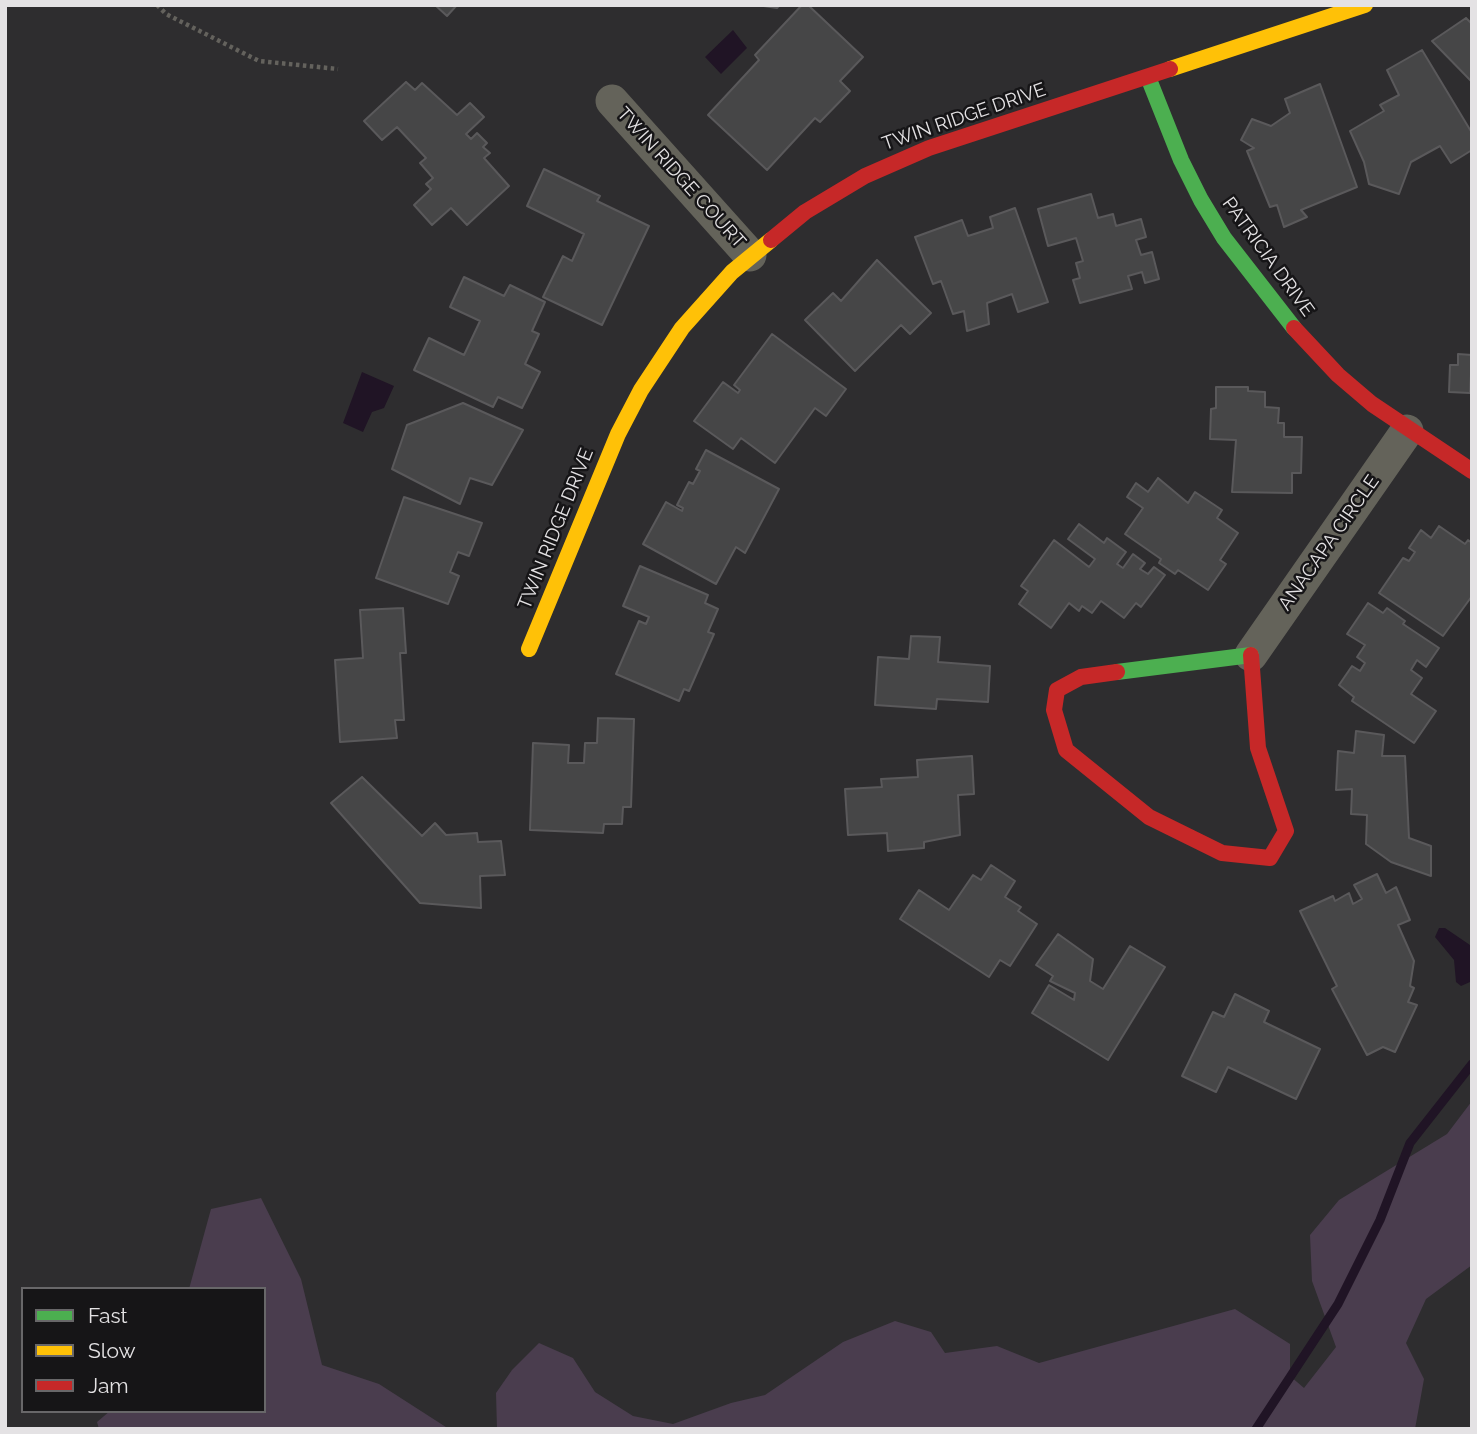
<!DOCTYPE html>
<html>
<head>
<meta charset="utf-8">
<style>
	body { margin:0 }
	#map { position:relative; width:1477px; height:1434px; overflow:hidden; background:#2e2d2f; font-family:Raleway,sans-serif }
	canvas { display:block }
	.frame { position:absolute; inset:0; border:7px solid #e4e2e4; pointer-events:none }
	.legend { position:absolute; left:21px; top:1287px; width:245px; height:126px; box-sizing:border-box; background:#161517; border:2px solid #686769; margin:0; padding:9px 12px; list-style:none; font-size:21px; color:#e4e2e4 }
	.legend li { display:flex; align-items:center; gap:14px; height:35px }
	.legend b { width:35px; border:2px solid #686769 }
</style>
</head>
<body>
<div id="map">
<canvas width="1477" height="1434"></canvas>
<div class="frame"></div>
<ul class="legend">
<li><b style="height:9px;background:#4caf50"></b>Fast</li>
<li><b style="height:9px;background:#ffc107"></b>Slow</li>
<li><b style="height:9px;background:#c62828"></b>Jam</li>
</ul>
</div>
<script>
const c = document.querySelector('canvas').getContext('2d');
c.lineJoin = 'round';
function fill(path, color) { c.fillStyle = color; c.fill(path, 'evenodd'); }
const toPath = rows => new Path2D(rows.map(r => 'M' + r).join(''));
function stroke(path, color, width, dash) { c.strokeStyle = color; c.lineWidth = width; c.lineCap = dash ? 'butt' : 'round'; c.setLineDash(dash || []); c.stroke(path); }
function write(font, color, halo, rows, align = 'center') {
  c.font = font + ' Raleway,sans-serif'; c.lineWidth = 5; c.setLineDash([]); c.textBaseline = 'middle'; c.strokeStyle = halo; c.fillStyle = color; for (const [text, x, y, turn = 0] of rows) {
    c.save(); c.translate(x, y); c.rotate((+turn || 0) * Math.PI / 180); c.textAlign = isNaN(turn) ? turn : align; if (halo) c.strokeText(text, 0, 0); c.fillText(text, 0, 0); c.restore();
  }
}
fill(toPath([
	[1472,1101,1472,1265,1426,1299,1406,1343,1424,1379,1415,1429,497,1429,496,1393,512,1370,539,1343,573,1358,595,1392,633,1416,673,1424,731,1403,765,1395,843,1342,895,1321,931,1332,945,1353,997,1346,1039,1363,1235,1309,1290,1344,1290,1376,1304,1388,1336,1347,1312,1281,1310,1235,1339,1200,1447,1134],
	[261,1198,301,1279,322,1365,379,1384,449,1429,99,1429,97,1422,110,1411,264,1411,264,1289,189,1289,211,1209]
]), '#4a3d4e');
fill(toPath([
	[733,30,747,48,721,74,705,57],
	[362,372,394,386,384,408,372,412,363,432,343,423],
	[1439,928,1445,928,1470,945,1470,982,1461,986,1456,982,1454,960,1435,937]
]), '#201425');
stroke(toPath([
	[1256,1429,1338,1304,1380,1220,1410,1143,1472,1064]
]), '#201425', 9);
const building = toPath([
	[435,5,457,5,447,16,435,5],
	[757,5,780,5,777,8,757,5],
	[802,5,808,5,863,57,840,81,850,91,820,122,815,118,767,170,708,115,759,60,755,55,802,5],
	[1466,18,1472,24,1472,82,1432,41,1466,18],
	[1422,50,1472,133,1472,150,1451,163,1440,146,1411,162,1399,194,1369,184,1364,162,1350,131,1384,111,1380,105,1399,95,1387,70,1422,50],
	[406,82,415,90,422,83,457,115,470,103,484,117,466,134,471,139,477,133,487,143,483,147,490,153,484,158,509,186,467,225,451,208,432,225,414,205,431,189,426,184,433,178,420,163,426,158,397,127,382,140,364,121,406,82],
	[1320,84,1357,187,1301,210,1307,217,1284,227,1277,205,1270,207,1247,151,1254,148,1241,140,1252,119,1271,126,1290,113,1285,99,1320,84],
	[544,169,600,196,597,201,649,226,602,325,543,297,563,256,572,261,584,234,527,206,544,169],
	[1091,194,1098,218,1113,214,1116,226,1141,219,1146,237,1136,240,1141,255,1152,252,1159,279,1145,283,1142,272,1128,276,1132,289,1080,303,1073,280,1080,278,1076,263,1083,261,1076,238,1048,246,1038,209,1091,194],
	[1015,208,1048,302,1018,312,1012,294,987,303,989,324,967,331,964,311,953,314,941,281,933,284,915,237,962,220,968,236,993,228,990,217,1015,208],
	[877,260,931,313,910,334,901,325,855,371,805,320,833,293,841,301,877,260],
	[464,277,504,296,510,285,545,302,532,331,539,334,525,364,540,372,522,408,498,397,493,407,414,370,429,338,464,355,480,321,450,307,464,277],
	[772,334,846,389,826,416,815,408,775,463,741,438,733,449,694,421,723,382,738,393,740,390,734,385,772,334],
	[1458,354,1472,355,1470,393,1449,392,1450,365,1458,365,1458,354],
	[1216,387,1248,387,1248,391,1265,392,1265,407,1279,408,1278,423,1284,423,1284,437,1302,437,1301,473,1292,473,1292,493,1232,492,1236,440,1210,439,1211,409,1216,408,1216,387],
	[463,403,523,430,492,485,470,478,460,504,392,469,407,425,463,403],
	[706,450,779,489,745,553,736,547,716,584,643,544,666,502,682,511,683,508,677,505,689,482,693,484,700,471,696,469,706,450],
	[1158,478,1188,503,1195,492,1222,510,1217,518,1238,533,1220,560,1226,564,1208,590,1178,570,1175,574,1159,563,1161,559,1125,534,1143,508,1127,497,1136,483,1148,492,1158,478],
	[404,497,482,523,469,556,458,552,450,572,459,576,448,604,376,578,404,497],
	[1079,524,1104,543,1107,538,1126,552,1117,564,1123,568,1133,554,1145,563,1140,569,1148,574,1154,567,1165,575,1141,607,1136,603,1124,618,1101,601,1092,613,1082,606,1079,611,1069,603,1051,628,1019,604,1028,591,1021,586,1054,540,1089,567,1095,559,1068,539,1079,524],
	[1439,526,1465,544,1468,540,1472,543,1472,596,1443,636,1379,593,1403,558,1409,561,1415,552,1409,548,1421,530,1431,538,1439,526],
	[640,566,708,595,705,603,718,609,708,632,714,634,689,691,684,689,679,701,616,674,639,621,646,624,649,617,623,606,640,566],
	[1368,603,1383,613,1387,608,1405,621,1403,624,1439,648,1426,667,1417,660,1411,670,1422,678,1411,694,1436,711,1414,743,1352,701,1354,697,1339,685,1352,666,1360,671,1365,663,1357,657,1365,645,1347,634,1368,603],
	[403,608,406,653,400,653,404,720,395,720,397,738,340,742,335,660,363,658,360,610,403,608],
	[911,636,940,637,938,662,990,666,988,702,937,699,936,709,875,705,878,657,909,659,911,636],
	[598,718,634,719,631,807,623,807,622,824,604,824,603,833,530,830,533,743,569,745,568,763,584,763,585,743,597,743,598,718],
	[1356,731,1384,735,1382,756,1405,756,1409,838,1431,846,1431,876,1391,862,1366,844,1367,815,1351,814,1352,789,1336,790,1338,751,1354,753,1356,731],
	[972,756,974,794,958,795,960,835,924,842,924,848,888,851,887,833,848,835,845,789,882,787,881,779,918,777,917,760,972,756],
	[362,777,422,836,435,823,446,835,477,833,478,842,501,841,505,875,480,876,481,908,420,903,331,803,362,777],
	[991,865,1015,881,1005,897,1021,907,1018,911,1037,924,1010,966,1000,960,989,977,900,919,919,890,949,910,973,875,981,880,991,865],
	[1377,874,1386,893,1396,887,1410,920,1398,925,1414,961,1410,986,1414,988,1408,1002,1417,1005,1395,1052,1383,1047,1367,1055,1332,989,1337,986,1300,911,1333,896,1335,901,1349,893,1353,904,1362,899,1354,885,1377,874],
	[1058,934,1093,959,1090,981,1103,989,1130,946,1165,967,1108,1060,1032,1013,1049,985,1074,1000,1075,993,1050,981,1053,976,1036,965,1058,934],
	[1235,994,1269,1011,1264,1022,1320,1049,1296,1099,1228,1067,1216,1092,1182,1076,1213,1012,1224,1017,1235,994]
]);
fill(building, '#464647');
stroke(building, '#5a595b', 2);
stroke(toPath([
	[157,5,166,14,259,61,338,69]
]), '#64625d', 4.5, [3.5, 3.5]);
stroke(toPath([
	[612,101,750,255],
	[1251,655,1407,431]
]), '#64635a', 33);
stroke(toPath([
	[1148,77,1181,160,1201,200,1224,238,1294,328],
	[1117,672,1251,655]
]), '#4caf50', 16);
stroke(toPath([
	[1170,69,1365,5],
	[529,649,618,434,641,390,682,328,732,272,771,240]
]), '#ffc107', 16);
stroke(toPath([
	[771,240,805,212,865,176,929,148,1170,69],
	[1294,328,1338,375,1372,404,1472,471],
	[1117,672,1081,677,1057,690,1054,710,1066,750,1149,817,1222,853,1270,858,1286,831,1258,748,1251,655]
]), '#c62828', 16);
write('19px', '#e4e2e4', '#161517', [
	["TWIN RIDGE DRIVE",964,117,-19],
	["TWIN RIDGE COURT",681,178,48],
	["PATRICIA DRIVE",1268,257,54],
	["TWIN RIDGE DRIVE",556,529,-68],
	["ANACAPA CIRCLE",1329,543,-55]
]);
</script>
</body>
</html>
